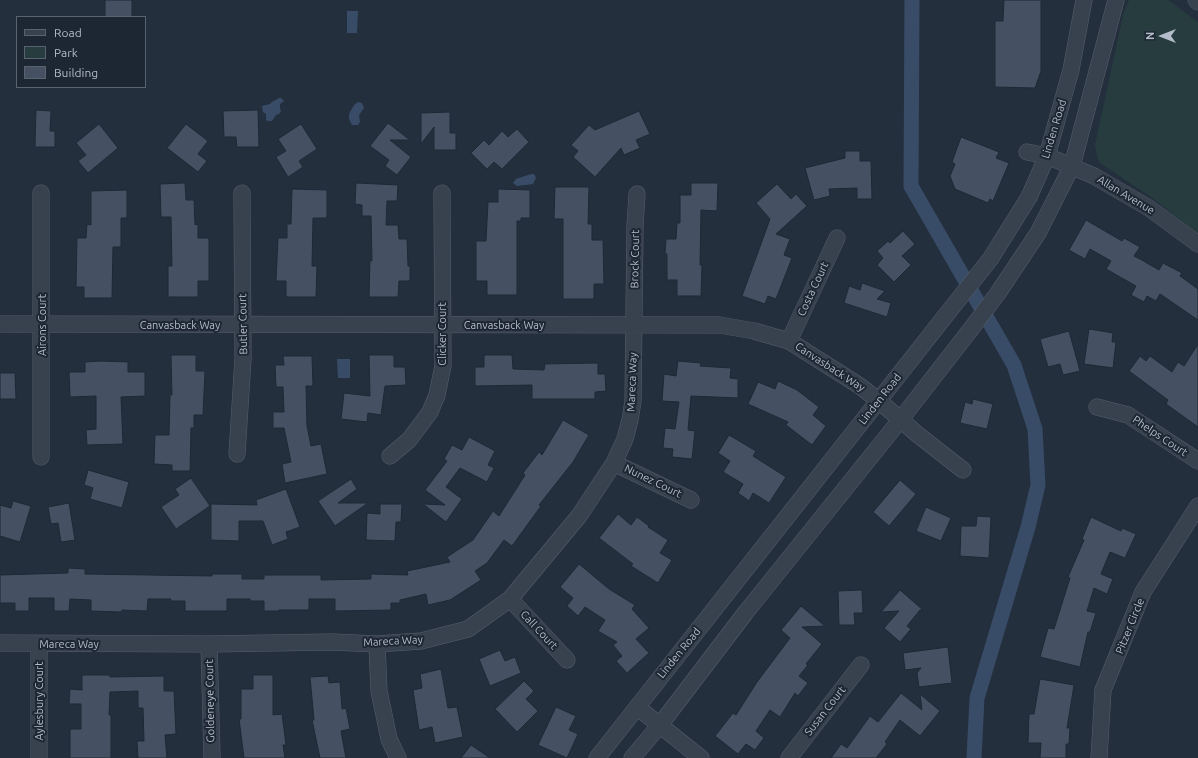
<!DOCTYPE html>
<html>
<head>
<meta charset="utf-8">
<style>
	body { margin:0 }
	#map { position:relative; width:1198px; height:758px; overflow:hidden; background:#242f3e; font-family:Ubuntu,sans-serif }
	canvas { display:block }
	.legend { position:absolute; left:16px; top:16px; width:130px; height:72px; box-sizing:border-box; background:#1d2633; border:1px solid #59626f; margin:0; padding:5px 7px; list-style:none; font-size:12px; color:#b4bcc9 }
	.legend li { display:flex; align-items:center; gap:8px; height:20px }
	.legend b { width:20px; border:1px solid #59626f }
	.north { position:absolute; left:1142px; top:16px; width:40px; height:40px; -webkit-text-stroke:3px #1d2633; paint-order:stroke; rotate:270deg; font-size:11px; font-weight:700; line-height:16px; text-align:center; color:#b4bcc9 }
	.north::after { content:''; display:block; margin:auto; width:14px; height:18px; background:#b4bcc9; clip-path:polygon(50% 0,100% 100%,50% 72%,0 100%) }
</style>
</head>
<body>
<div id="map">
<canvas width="1198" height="758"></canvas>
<ul class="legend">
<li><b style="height:5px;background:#38414e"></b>Road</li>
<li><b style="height:11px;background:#263c3f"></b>Park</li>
<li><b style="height:11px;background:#455162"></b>Building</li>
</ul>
<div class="north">N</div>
</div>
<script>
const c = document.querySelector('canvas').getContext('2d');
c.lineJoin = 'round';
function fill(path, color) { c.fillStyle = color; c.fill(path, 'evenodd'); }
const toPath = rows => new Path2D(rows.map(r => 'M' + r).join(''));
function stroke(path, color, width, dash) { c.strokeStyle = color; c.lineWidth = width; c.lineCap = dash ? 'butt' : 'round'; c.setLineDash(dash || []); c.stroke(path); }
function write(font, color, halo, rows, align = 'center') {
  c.font = font + ' Ubuntu,sans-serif'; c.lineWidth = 4; c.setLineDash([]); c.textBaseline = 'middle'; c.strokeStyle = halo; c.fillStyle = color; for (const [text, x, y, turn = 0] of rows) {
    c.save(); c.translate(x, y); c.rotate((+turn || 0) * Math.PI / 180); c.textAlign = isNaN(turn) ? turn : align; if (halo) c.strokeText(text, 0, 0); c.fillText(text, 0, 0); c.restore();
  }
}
fill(toPath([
	[1129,0,1168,0,1198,22,1198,234,1151,197,1100,163,1097,156,1095,145,1123,15]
]), '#263c3f');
fill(toPath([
	[347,11,358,11,357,33,347,33],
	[279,98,281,98,284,101,280,104,280,108,281,111,279,114,276,115,272,121,268,121,266,120,266,114,263,112,262,106,270,104,272,102],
	[358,102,362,103,364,108,359,115,360,122,358,125,352,125,349,119,349,114,354,105],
	[531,174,534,174,536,178,533,184,517,186,513,183,516,179],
	[337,359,350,359,350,378,338,378]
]), '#394c67');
stroke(toPath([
	[912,0,911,186,1014,365,1035,429,1038,485,1028,527,977,698,974,758]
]), '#394c67', 15);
const building = toPath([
	[105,0,132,0,132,17,105,17,105,0],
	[1004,0,1041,0,1041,71,1035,88,995,87,995,21,1003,21,1004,0],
	[36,110,51,111,50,131,55,131,55,147,35,147,36,110],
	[258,110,259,147,237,147,236,137,224,137,223,111,258,110],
	[639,111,650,134,636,140,640,148,624,155,621,148,595,177,573,157,578,151,571,145,589,125,595,130,639,111],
	[450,112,450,133,456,133,456,150,434,150,434,127,421,144,421,113,450,112],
	[388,123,410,140,390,140,411,157,397,175,385,166,389,160,370,146,388,123],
	[99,124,118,148,88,173,78,161,86,155,76,143,99,124],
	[186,124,208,141,198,154,207,161,198,172,167,148,186,124],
	[301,124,317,149,299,161,303,167,288,177,276,157,286,151,278,139,301,124],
	[517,129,529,142,502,169,494,162,487,169,471,153,484,140,489,145,502,131,508,137,517,129],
	[961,137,999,152,996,158,1009,163,993,201,990,199,988,203,955,189,950,176,955,164,952,162,961,137],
	[845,151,860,151,860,161,871,161,872,199,857,199,857,188,829,189,830,196,814,200,805,168,845,158,845,151],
	[185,183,186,200,194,200,195,225,198,224,198,238,209,238,209,281,198,281,198,297,168,297,168,266,172,266,171,217,161,217,160,184,185,183],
	[356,183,398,185,397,201,387,201,386,225,398,225,399,239,407,239,408,266,410,266,410,281,399,281,398,297,369,297,370,260,372,261,371,216,362,216,362,205,355,204,356,183],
	[691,183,718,183,717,211,701,210,700,265,702,265,701,296,677,296,677,280,667,280,667,254,665,254,666,239,676,239,677,223,680,223,680,195,691,195,691,183],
	[777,184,791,199,796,194,807,206,776,234,790,239,784,255,792,258,776,299,768,296,765,304,742,296,770,219,756,203,777,184],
	[555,187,589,187,588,224,592,224,592,240,603,240,604,284,594,284,594,299,563,299,563,219,554,219,555,187],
	[292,189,327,190,327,218,313,218,312,266,317,266,316,297,286,297,286,281,276,281,278,238,287,238,287,224,291,224,292,189],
	[498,189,530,190,530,218,521,218,521,221,517,221,517,295,487,295,487,281,476,281,476,241,486,241,488,202,498,202,498,189],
	[127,190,127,218,121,218,121,247,113,247,112,298,84,298,84,287,76,287,77,238,86,238,87,224,91,225,91,191,127,190],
	[1086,220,1122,241,1124,238,1140,247,1134,256,1140,259,1159,270,1163,263,1182,273,1180,276,1198,289,1198,320,1160,294,1156,301,1147,296,1144,302,1131,295,1136,286,1106,269,1111,261,1090,249,1085,259,1069,250,1086,220],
	[903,231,915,244,902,256,911,265,894,282,877,265,883,258,877,251,888,241,890,243,903,231],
	[862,283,885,291,877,299,891,303,887,317,844,303,849,286,860,290,862,283],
	[1089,329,1113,333,1112,342,1116,342,1113,368,1084,364,1089,329],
	[1069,331,1080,371,1063,375,1060,364,1048,367,1040,339,1069,331],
	[1198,344,1198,427,1166,404,1168,400,1129,371,1140,356,1146,361,1150,356,1172,372,1178,362,1184,366,1198,344],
	[171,355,196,355,196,371,205,371,203,415,194,415,194,428,191,428,190,471,172,471,172,465,154,464,155,435,169,435,170,395,172,395,171,355],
	[369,355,394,355,394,367,405,367,406,385,385,386,381,415,368,413,367,422,341,419,344,393,370,396,369,355],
	[484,355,512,355,513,369,544,370,545,364,598,363,598,374,605,374,606,391,595,392,595,399,532,399,532,385,475,386,475,367,484,367,484,355],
	[283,356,312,356,313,386,306,386,307,426,311,446,321,444,327,474,285,483,282,464,291,462,284,428,273,428,273,412,284,412,283,387,276,387,275,365,284,365,283,356],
	[101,361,128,362,128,372,145,372,145,396,121,397,123,444,87,445,86,430,96,429,96,396,70,397,69,372,85,372,85,362,101,361],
	[678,361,701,363,700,366,731,368,730,378,738,379,738,398,691,396,688,430,695,431,692,459,672,457,673,449,663,448,665,428,675,429,679,402,662,401,664,374,676,376,678,361],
	[0,373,15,373,16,399,0,399,0,373],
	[778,381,797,390,819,407,813,415,826,426,812,445,786,425,788,422,748,404,758,382,775,389,778,381],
	[973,399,993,404,987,429,960,423,965,402,972,404,973,399],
	[563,420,589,435,573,462,539,505,541,506,512,546,504,540,487,563,475,571,481,580,450,600,428,605,426,594,400,600,400,603,391,603,391,610,335,611,335,599,309,599,309,610,279,610,279,611,264,611,264,601,250,601,250,599,227,599,227,611,185,611,185,601,170,601,171,599,148,599,147,611,122,610,122,612,91,611,91,600,70,599,69,611,54,611,54,598,29,598,29,611,15,611,15,603,0,603,0,575,68,573,68,568,85,569,85,574,212,576,212,574,242,574,242,579,264,579,264,575,321,575,321,580,371,579,371,574,408,575,407,571,450,562,447,557,473,540,493,511,499,516,525,475,523,473,539,452,542,455,563,420],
	[729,435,756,451,753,456,786,477,769,503,753,493,749,501,738,493,743,484,723,472,730,461,718,453,729,435],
	[469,437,495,451,488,465,494,468,487,482,460,468,446,487,462,499,446,522,423,504,445,505,425,490,447,461,444,459,452,445,462,450,469,437],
	[88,470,129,482,122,508,90,499,93,488,84,485,88,470],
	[191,478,210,506,176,529,161,507,179,495,175,489,191,478],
	[351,479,357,489,338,503,368,503,335,526,318,501,351,479],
	[900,480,916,494,889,526,873,512,900,480],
	[286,489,300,527,286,532,288,539,272,545,263,521,239,521,239,541,211,540,211,504,257,505,256,500,286,489],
	[13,501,31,506,20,542,0,536,0,505,11,508,13,501],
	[69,503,75,540,61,542,58,523,51,524,48,507,69,503],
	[380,504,402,504,401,522,396,522,395,541,366,540,367,513,380,514,380,504],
	[926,507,951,518,941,541,916,531,926,507],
	[618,514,631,525,637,517,649,526,648,527,668,540,660,553,672,560,658,583,631,566,633,564,599,538,618,514],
	[977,516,991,517,989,558,960,556,961,526,976,526,977,516],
	[1091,517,1121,531,1122,528,1136,534,1125,558,1110,552,1101,574,1113,579,1107,594,1094,588,1087,611,1096,613,1090,632,1088,632,1080,667,1040,657,1048,628,1054,629,1070,578,1068,577,1084,540,1082,539,1091,517],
	[579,564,609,589,635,605,632,609,649,628,636,639,649,653,627,673,616,661,622,656,613,645,617,642,598,631,605,620,585,607,578,616,567,606,573,598,560,587,579,564],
	[862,590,863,613,854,613,855,625,839,625,838,591,862,590],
	[900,590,923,610,920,610,907,626,911,629,900,642,884,628,899,611,881,612,900,590],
	[801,606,825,626,802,627,822,644,806,664,808,665,799,676,808,683,798,696,795,693,780,717,770,710,756,731,764,738,755,750,746,744,738,754,715,736,733,713,736,715,757,682,790,638,781,630,801,606],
	[948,647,952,683,919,687,917,673,921,668,905,670,903,653,948,647],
	[500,650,505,661,515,657,521,673,490,686,479,659,500,650],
	[441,669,448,708,457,707,463,737,435,743,432,727,419,730,413,690,422,688,420,674,441,669],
	[82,675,110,675,110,677,164,676,164,691,174,691,176,734,165,735,167,758,138,758,137,741,144,741,143,708,138,708,138,691,110,692,109,715,111,715,111,758,70,758,70,729,81,729,81,704,69,704,70,689,82,690,82,675],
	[253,675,273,675,273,715,282,714,286,745,283,745,285,758,244,758,239,719,241,719,241,689,253,689,253,675],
	[328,676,329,683,340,682,342,709,346,708,350,729,341,731,346,758,320,758,312,720,314,720,310,677,328,676],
	[1040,679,1074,685,1067,728,1070,728,1069,744,1066,744,1066,758,1040,758,1041,743,1028,743,1029,714,1034,714,1040,679],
	[524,681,534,691,526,699,538,711,517,732,495,709,524,681],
	[901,693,922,710,920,694,940,711,920,736,900,720,885,742,887,744,876,758,831,758,841,744,847,748,870,716,878,722,901,693],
	[556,707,576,716,569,730,578,734,567,758,538,745,556,707],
	[471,745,490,758,461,758,471,745]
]);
fill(building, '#455162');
stroke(building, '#1f2835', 1);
const minor = toPath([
	[1196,0,1198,2],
	[1027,152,1047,156,1094,176,1149,208,1198,244],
	[0,324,720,325,754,331,789,341,860,386,879,401,917,434,963,470],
	[789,341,837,238],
	[1097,407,1128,415,1198,461],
	[237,454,243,359,242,193],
	[390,456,409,440,430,412,437,395,443,366,442,193],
	[41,457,41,193],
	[614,463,691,500],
	[510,599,567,660],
	[0,643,209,644,332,642,377,644,421,641,468,629,510,599,579,516,614,463,625,439,630,420,633,401,635,227,637,194],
	[39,644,39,758],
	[209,644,212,758],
	[377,644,379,691,389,739,398,758],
	[637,707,701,758],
	[597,758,991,258,1029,197,1047,156,1071,70,1084,0],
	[632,758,660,725,746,612,901,419,971,329,998,293,1038,233,1072,166,1116,0],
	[789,758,861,665],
	[1099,758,1103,690,1143,592,1198,506]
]);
stroke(minor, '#565f6c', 17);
stroke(minor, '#38414e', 16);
write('11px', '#b4bcc9', '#1d2633', [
	["Linden Road",1054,129,-73],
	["Allan Avenue",1126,195,31],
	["Brock Court",635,259,-89],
	["Costa Court",813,289,-65],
	["Butler Court",243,324,-91],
	["Airons Court",42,325,-90],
	["Canvasback Way",180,325],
	["Canvasback Way",504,325],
	["Clicker Court",442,334,-90],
	["Canvasback Way",830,367,33],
	["Mareca Way",632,382,-88],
	["Linden Road",880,399,-52],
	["Phelps Court",1160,436,34],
	["Nunez Court",653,481,26],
	["Pitzer Circle",1130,626,-68],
	["Call Court",539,630,47],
	["Mareca Way",393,641,-3],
	["Mareca Way",69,644],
	["Linden Road",679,653,-51],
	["Aylesbury Court",39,701,-90],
	["Goldeneye Court",210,701,-91],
	["Susan Court",825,711,-52]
]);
</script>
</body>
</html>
